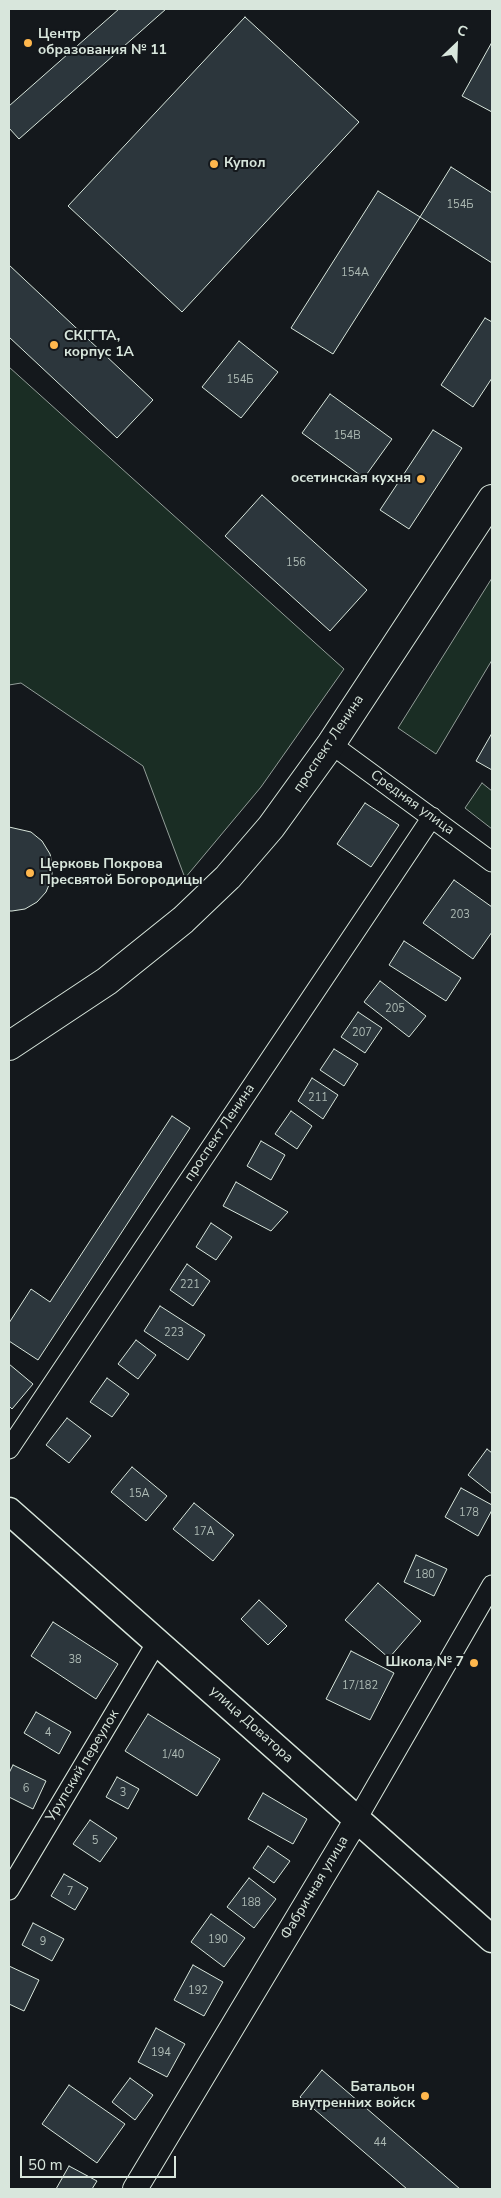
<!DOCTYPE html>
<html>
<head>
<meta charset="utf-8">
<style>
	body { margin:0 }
	#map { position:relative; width:501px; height:2198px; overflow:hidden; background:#14181c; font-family:"Nunito Sans",sans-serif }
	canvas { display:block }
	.frame { position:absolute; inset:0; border:10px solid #d8e6dc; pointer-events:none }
	.north { position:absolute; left:431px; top:20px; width:50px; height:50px; -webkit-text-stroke:4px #14181c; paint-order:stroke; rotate:24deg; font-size:14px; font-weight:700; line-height:20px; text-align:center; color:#d8e6dc }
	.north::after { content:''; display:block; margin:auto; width:18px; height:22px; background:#d8e6dc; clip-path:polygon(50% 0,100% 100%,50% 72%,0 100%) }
	.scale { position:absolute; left:20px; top:2156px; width:156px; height:22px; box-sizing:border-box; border:2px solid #d8e6dc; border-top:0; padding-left:6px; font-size:15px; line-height:18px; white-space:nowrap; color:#d8e6dc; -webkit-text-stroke:4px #14181c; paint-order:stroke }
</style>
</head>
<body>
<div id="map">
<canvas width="501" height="2198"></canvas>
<div class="frame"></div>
<div class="north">С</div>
<div class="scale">50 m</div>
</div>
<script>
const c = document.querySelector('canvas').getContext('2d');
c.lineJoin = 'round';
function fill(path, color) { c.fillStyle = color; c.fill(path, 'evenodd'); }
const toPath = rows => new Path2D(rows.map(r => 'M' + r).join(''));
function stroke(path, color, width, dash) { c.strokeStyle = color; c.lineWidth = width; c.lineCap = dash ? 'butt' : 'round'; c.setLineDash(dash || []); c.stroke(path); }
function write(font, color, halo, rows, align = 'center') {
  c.font = font + ' "Nunito Sans",sans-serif'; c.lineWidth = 4; c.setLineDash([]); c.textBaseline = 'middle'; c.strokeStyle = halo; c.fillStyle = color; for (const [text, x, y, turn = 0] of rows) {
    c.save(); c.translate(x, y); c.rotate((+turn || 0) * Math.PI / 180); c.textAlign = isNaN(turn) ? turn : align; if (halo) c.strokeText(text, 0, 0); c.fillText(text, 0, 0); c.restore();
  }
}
const green = toPath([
	[9,367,344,669,261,787,185,878,143,766,21,683,9,685,9,367],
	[492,578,492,660,436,754,398,728,492,578],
	[482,783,492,791,492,829,465,808,482,783]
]);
fill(green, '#1a2d24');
stroke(green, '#939e99', 1);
const building = toPath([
	[119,9,166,9,19,139,9,128,9,106,119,9],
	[245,17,359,122,182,312,68,206,245,17],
	[492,42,492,112,462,96,492,42],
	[451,167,492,193,492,263,420,217,451,167],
	[378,191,420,217,333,354,291,328,378,191],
	[9,265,153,400,117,438,9,337,9,265],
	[485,318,492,322,492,378,473,407,441,385,485,318],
	[239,341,278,372,241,418,202,387,239,341],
	[330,394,392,439,364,478,302,433,330,394],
	[433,430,462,448,409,529,380,510,433,430],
	[262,495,367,590,330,631,225,536,262,495],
	[492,733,492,770,476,761,492,733],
	[365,803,399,825,371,867,337,844,365,803],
	[9,827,31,832,42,841,50,854,53,867,51,880,46,892,37,902,25,909,12,911,9,911,9,827],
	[454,880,492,907,492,932,473,959,423,923,454,880],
	[404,941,461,978,446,1001,389,965,404,941],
	[380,981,426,1016,409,1037,364,1002,380,981],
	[358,1012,382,1028,365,1053,341,1037,358,1012],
	[334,1049,358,1064,344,1086,320,1070,334,1049],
	[312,1078,338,1095,323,1119,298,1101,312,1078],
	[291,1111,312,1126,297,1149,275,1134,291,1111],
	[172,1116,190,1128,38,1360,9,1341,9,1323,31,1289,50,1302,172,1116],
	[261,1141,285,1155,271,1180,247,1166,261,1141],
	[236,1182,288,1212,271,1231,223,1206,236,1182],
	[211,1223,232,1237,216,1260,196,1247,211,1223],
	[187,1264,210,1281,193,1306,170,1290,187,1264],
	[160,1306,205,1335,188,1360,144,1331,160,1306],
	[136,1340,156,1355,138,1379,118,1364,136,1340],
	[9,1364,33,1384,12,1409,9,1406,9,1364],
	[107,1378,129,1394,112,1417,90,1402,107,1378],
	[67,1418,91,1436,69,1463,46,1445,67,1418],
	[487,1449,492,1453,492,1494,468,1475,487,1449],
	[132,1467,167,1496,146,1521,111,1492,132,1467],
	[461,1488,492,1505,492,1510,478,1536,445,1517,461,1488],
	[194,1503,234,1535,213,1561,173,1529,194,1503],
	[416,1555,447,1569,434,1596,404,1582,416,1555],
	[378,1583,421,1621,389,1658,345,1620,378,1583],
	[259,1600,287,1626,268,1645,241,1619,259,1600],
	[53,1622,118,1664,96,1699,31,1656,53,1622],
	[351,1651,394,1673,370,1720,326,1699,351,1651],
	[36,1712,71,1732,59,1754,24,1733,36,1712],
	[148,1714,220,1759,197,1796,125,1751,148,1714],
	[13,1765,46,1781,33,1809,9,1797,9,1773,13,1765],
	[117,1777,139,1789,128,1809,106,1797,117,1777],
	[263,1793,307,1819,293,1844,248,1819,263,1793],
	[90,1820,117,1838,100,1862,73,1844,90,1820],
	[268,1846,290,1861,274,1883,253,1868,268,1846],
	[64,1874,88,1888,75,1910,51,1896,64,1874],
	[249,1878,276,1899,254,1928,227,1907,249,1878],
	[211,1914,245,1938,224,1967,191,1942,211,1914],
	[33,1923,64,1939,52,1961,22,1945,33,1923],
	[193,1965,223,1982,204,2016,174,2000,193,1965],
	[9,1966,39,1980,24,2011,9,2004,9,1966],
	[156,2028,185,2044,167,2077,138,2062,156,2028],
	[322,2070,460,2189,407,2189,300,2097,322,2070],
	[130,2078,153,2095,135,2120,112,2102,130,2078],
	[69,2085,125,2124,97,2163,42,2124,69,2085],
	[69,2166,97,2181,92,2189,56,2189,69,2166]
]);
fill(building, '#2c363c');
stroke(building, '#d8e6dc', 1);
const minor = toPath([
	[331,744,492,862],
	[9,1449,432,817],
	[357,1819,492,1585],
	[9,1890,157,1642]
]);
const tertiary = toPath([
	[135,2189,357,1819]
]);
const secondary = toPath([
	[9,1511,492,1939]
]);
const primary = toPath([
	[9,1046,107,981,183,920,228,877,271,827,331,744,492,499]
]);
stroke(minor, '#d8e6dc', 21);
stroke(tertiary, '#d8e6dc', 26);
stroke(secondary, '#d8e6dc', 29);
stroke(primary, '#d8e6dc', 30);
stroke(minor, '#14181c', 19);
stroke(tertiary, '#14181c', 24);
stroke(secondary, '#14181c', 26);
stroke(primary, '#14181c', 28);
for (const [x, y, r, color] of [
	[28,43,5,"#ffb74d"],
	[214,164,5,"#ffb74d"],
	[54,345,5,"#ffb74d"],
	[421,479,5,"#ffb74d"],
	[30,873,5,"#ffb74d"],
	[474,1663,5,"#ffb74d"],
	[425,2096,5,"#ffb74d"]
]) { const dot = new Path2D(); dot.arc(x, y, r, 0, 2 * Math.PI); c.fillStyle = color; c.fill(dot); stroke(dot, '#14181c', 2); }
write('11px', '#adbab4', null, [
	["154Б",460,205],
	["154А",355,273],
	["154Б",240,380],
	["154В",347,436],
	["156",296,563],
	["203",460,915],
	["205",395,1009],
	["207",362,1033],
	["211",318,1098],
	["221",190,1285],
	["223",174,1333],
	["15А",139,1494],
	["178",469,1513],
	["17А",204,1532],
	["180",425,1575],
	["38",75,1660],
	["17/182",360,1686],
	["4",48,1733],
	["1/40",173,1755],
	["6",26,1789],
	["3",123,1793],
	["5",95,1841],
	["7",70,1892],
	["188",251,1903],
	["190",218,1940],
	["9",43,1942],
	["192",198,1991],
	["194",161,2053],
	["44",380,2143]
]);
write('bold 14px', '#d8e6dc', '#14181c', [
	["Центр",38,35],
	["образования № 11",38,51],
	["Купол",224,164],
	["СКГГТА,",64,337],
	["корпус 1А",64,353],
	["осетинская кухня",411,479,"right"],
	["Церковь Покрова",40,865],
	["Пресвятой Богородицы",40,881],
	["Школа № 7",464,1663,"right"],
	["Батальон",415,2088,"right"],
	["внутренних войск",415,2104,"right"]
], 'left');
write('14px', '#d8e6dc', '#14181c', [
	["проспект Ленина",329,744,-56],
	["Средняя улица",412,803,36],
	["проспект Ленина",220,1133,-56],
	["улица Доватора",251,1725,42],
	["Урупский переулок",83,1766,-59],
	["Фабричная улица",315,1888,-59]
]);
</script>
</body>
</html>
